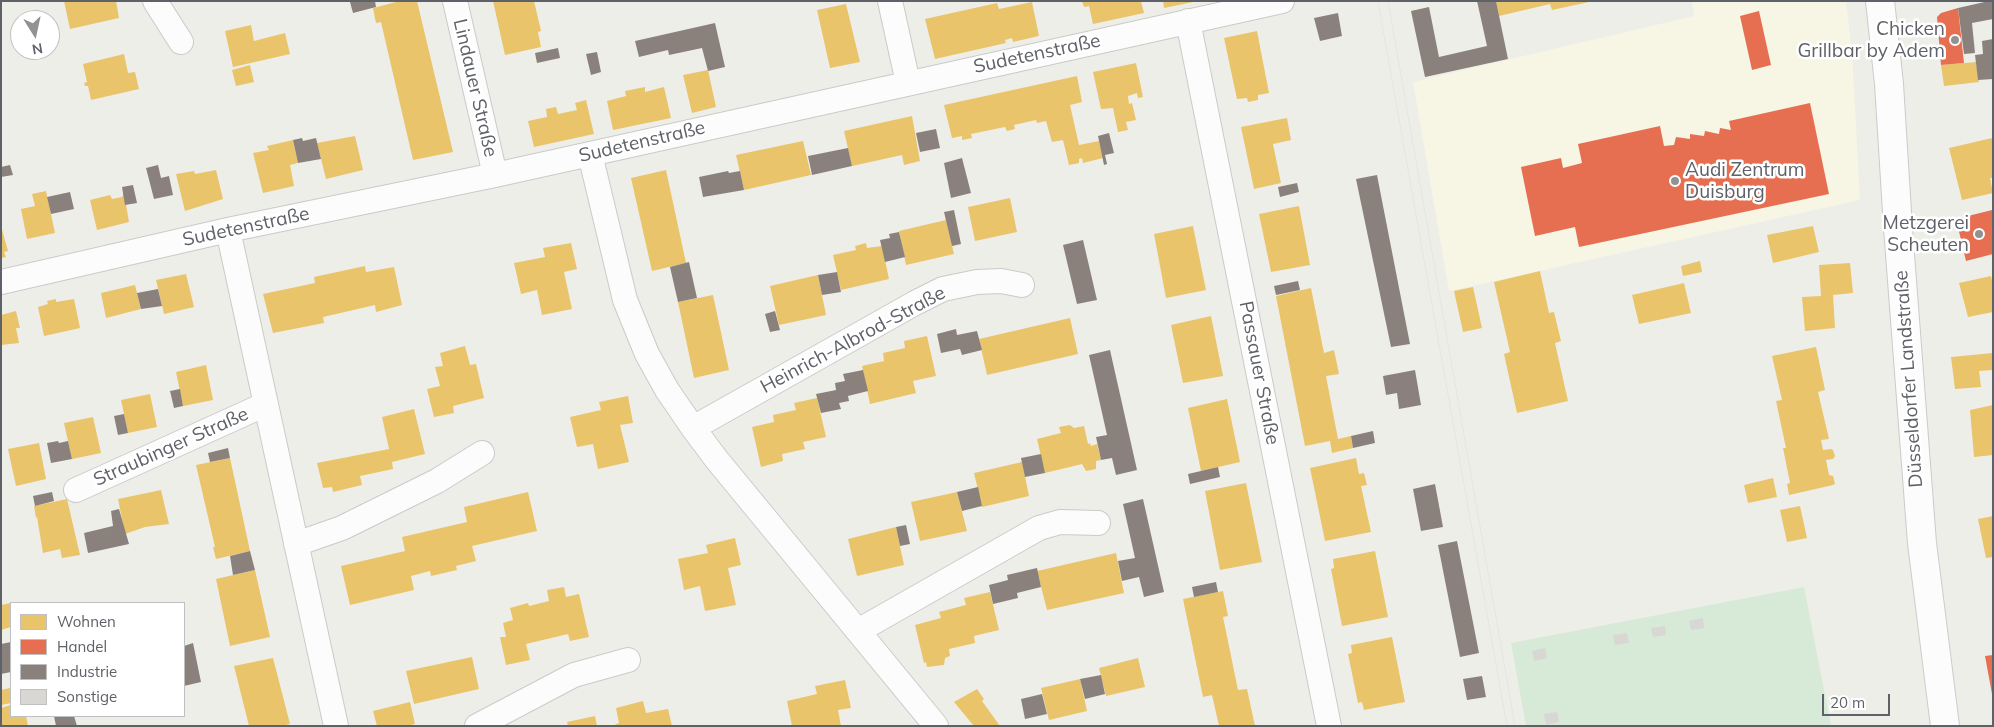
<!DOCTYPE html>
<html>
<head>
<meta charset="utf-8">
<style>
	body { margin:0 }
	#map { position:relative; width:1994px; height:727px; overflow:hidden; background:#eeeee9; font-family:Mulish,sans-serif }
	canvas { display:block }
	.frame { position:absolute; inset:0; border:2px solid #5e6167; pointer-events:none }
	.legend { position:absolute; left:10px; top:602px; width:175px; height:115px; box-sizing:border-box; background:#fff; border:1px solid #bfc0c2; margin:0; padding:6px 9px; list-style:none; font-size:15px; color:#5e6167 }
	.legend li { display:flex; align-items:center; gap:10px; height:25px }
	.legend b { width:25px; border:1px solid #bfc0c2 }
	.north { position:absolute; left:10px; top:10px; width:50px; height:50px; box-sizing:border-box; background:#fff; border:1px solid #bfc0c2; border-radius:50%; rotate:170deg; font-size:14px; font-weight:700; line-height:20px; text-align:center; color:#5e6167 }
	.north::after { content:''; display:block; margin:auto; width:18px; height:22px; background:#909294; clip-path:polygon(50% 0,100% 100%,50% 72%,0 100%) }
	.scale { position:absolute; left:1822px; top:694px; width:68px; height:22px; box-sizing:border-box; border:2px solid #5e6167; border-top:0; padding-left:6px; font-size:15px; line-height:18px; white-space:nowrap; color:#5e6167; -webkit-text-stroke:4px #fff; paint-order:stroke }
</style>
</head>
<body>
<div id="map">
<canvas width="1994" height="727"></canvas>
<div class="frame"></div>
<ul class="legend">
<li><b style="height:14px;background:#e9c46a"></b>Wohnen</li>
<li><b style="height:14px;background:#e76f51"></b>Handel</li>
<li><b style="height:14px;background:#8a817c"></b>Industrie</li>
<li><b style="height:14px;background:#d8d7d4"></b>Sonstige</li>
</ul>
<div class="north">N</div>
<div class="scale">20 m</div>
</div>
<script>
const c = document.querySelector('canvas').getContext('2d');
c.lineJoin = 'round';
function fill(path, color) { c.fillStyle = color; c.fill(path, 'evenodd'); }
const toPath = rows => new Path2D(rows.map(r => 'M' + r).join(''));
function stroke(path, color, width, dash) { c.strokeStyle = color; c.lineWidth = width; c.lineCap = dash ? 'butt' : 'round'; c.setLineDash(dash || []); c.stroke(path); }
function write(font, color, halo, rows, align = 'center') {
  c.font = font + ' Mulish,sans-serif'; c.lineWidth = 5; c.setLineDash([]); c.textBaseline = 'middle'; c.strokeStyle = halo; c.fillStyle = color; for (const [text, x, y, turn = 0] of rows) {
    c.save(); c.translate(x, y); c.rotate((+turn || 0) * Math.PI / 180); c.textAlign = isNaN(turn) ? turn : align; if (halo) c.strokeText(text, 0, 0); c.fillText(text, 0, 0); c.restore();
  }
}
fill(toPath([
	[1692,1,1846,1,1852,52,1860,200,1449,291,1413,82,1694,16]
]), '#f7f5e3');
fill(toPath([
	[1804,587,1831,726,1526,726,1511,643]
]), '#d6ead7');
fill(toPath([
	[64,1,116,1,119,18,70,29],
	[400,1,417,1,453,152,413,160,381,22,376,23,373,8],
	[493,1,534,1,541,31,538,32,541,47,505,55],
	[1082,1,1141,1,1144,13,1093,24,1089,6,1084,7],
	[1163,1,1193,1,1193,2,1164,8],
	[1496,1,1589,1,1589,2,1552,10,1550,4,1499,16],
	[1032,2,1039,36,1013,42,1012,38,1005,40,1006,43,935,59,925,19,997,3,999,9],
	[846,4,860,62,830,68,817,10],
	[251,25,254,41,285,33,290,54,233,67,225,31],
	[1257,31,1269,93,1258,95,1258,100,1248,102,1247,98,1237,99,1224,38],
	[124,54,128,73,135,72,139,89,91,100,88,86,85,86,84,83,87,82,83,64],
	[1976,62,1979,82,1944,86,1941,65],
	[1136,63,1143,97,1138,98,1137,93,1128,96,1129,104,1132,103,1136,120,1126,122,1128,130,1118,132,1113,108,1101,109,1093,72],
	[250,65,254,82,236,86,232,70],
	[708,70,716,107,692,113,683,75],
	[1077,76,1082,102,1070,105,1079,145,1099,141,1103,158,1083,163,1082,158,1079,159,1079,163,1069,165,1063,140,1052,142,1046,121,1037,123,1036,120,1014,125,1015,129,1007,131,1005,127,971,134,972,138,962,140,962,136,952,138,944,105],
	[645,87,645,92,664,87,671,118,613,130,607,101,626,96,625,91],
	[586,100,594,134,534,147,528,121,547,117,546,109,556,107,558,114,577,110,575,103],
	[912,116,920,161,904,165,902,155,852,166,844,131],
	[1287,118,1291,140,1273,144,1281,183,1254,189,1241,127],
	[355,136,363,170,326,179,317,143],
	[1992,138,1993,178,1990,178,1993,193,1962,200,1949,148],
	[293,140,298,163,290,165,294,186,263,193,253,153,269,150,267,146],
	[803,141,811,175,744,190,736,155],
	[216,170,223,199,185,211,176,174,194,171,195,174],
	[666,170,686,263,652,271,631,178],
	[46,191,55,233,27,239,21,209,35,206,32,194],
	[124,193,129,222,97,230,90,200,110,195,112,199,122,197],
	[1010,198,1017,232,975,241,968,207],
	[1299,206,1310,265,1271,272,1259,214],
	[946,220,954,254,906,265,899,231],
	[1,226,8,251,4,252,6,257,1,258],
	[1193,226,1206,290,1166,298,1154,234],
	[1813,226,1819,252,1773,263,1767,235],
	[571,243,577,269,564,272,572,309,542,315,537,290,521,294,514,263,545,257,543,248],
	[866,243,867,248,882,246,889,279,841,290,833,255,856,250,855,246],
	[1700,261,1702,272,1683,276,1681,266],
	[1850,263,1853,293,1833,295,1835,328,1805,331,1802,297,1821,296,1819,265],
	[365,266,366,272,394,267,402,305,376,312,375,305,323,317,324,323,273,333,263,294,315,283,314,277],
	[1540,271,1549,313,1554,312,1561,341,1555,343,1568,401,1517,413,1504,354,1510,352,1494,282],
	[186,274,194,307,164,314,156,280],
	[818,275,826,315,779,325,770,286],
	[1991,276,1993,285,1993,312,1968,317,1959,283],
	[1684,283,1691,313,1639,324,1632,295],
	[135,285,141,309,106,318,101,293],
	[1473,287,1482,328,1463,332,1454,291],
	[1311,288,1324,353,1334,350,1339,374,1326,376,1338,439,1351,436,1353,448,1332,453,1330,441,1305,446,1276,296],
	[713,295,729,370,694,378,678,302],
	[56,299,56,302,74,299,80,328,44,336,38,307,48,304,47,301],
	[16,311,20,328,16,328,19,343,1,345,1,315],
	[1211,316,1223,376,1183,383,1171,325],
	[1070,318,1078,354,987,375,979,339],
	[927,336,936,376,913,381,916,393,870,404,862,366,884,361,883,353,905,348,904,341],
	[465,346,470,365,476,364,484,398,453,406,454,413,434,417,427,389,440,386,435,367,443,366,440,353],
	[1816,347,1825,390,1818,392,1829,439,1821,440,1823,450,1831,449,1833,450,1835,456,1833,459,1826,460,1829,475,1833,476,1835,484,1833,485,1789,495,1787,484,1790,483,1783,448,1786,448,1776,401,1782,400,1772,356],
	[1993,353,1993,370,1979,371,1981,387,1955,389,1951,357],
	[206,365,213,400,183,406,176,372],
	[150,394,157,427,128,433,121,400],
	[628,396,633,423,620,425,629,462,598,469,593,444,577,447,570,417,601,410,599,402],
	[817,398,826,437,803,442,805,449,782,454,783,461,761,467,752,427,774,422,773,415,796,410,794,403],
	[1227,399,1240,462,1201,471,1188,408],
	[1993,405,1993,455,1974,457,1970,410],
	[414,409,425,454,392,462,393,469,360,476,362,485,333,492,332,487,323,488,317,463,389,449,382,417],
	[93,417,101,453,72,459,64,423],
	[1070,425,1074,428,1084,426,1088,444,1090,443,1091,446,1097,444,1101,460,1096,461,1096,469,1086,471,1082,464,1045,473,1037,439,1061,433,1059,427],
	[39,443,46,479,16,486,8,449],
	[230,458,250,551,216,559,213,547,215,547,196,465],
	[1356,458,1359,474,1364,473,1367,485,1361,486,1371,532,1325,541,1310,468],
	[1022,462,1029,496,982,507,974,473],
	[1773,478,1777,497,1748,503,1744,485],
	[1246,483,1262,562,1220,570,1205,491],
	[161,490,169,524,145,527,125,534,118,499],
	[528,492,537,531,472,546,476,561,456,566,457,570,431,576,430,571,411,576,414,590,350,605,341,566,405,551,402,537,467,522,464,507],
	[957,492,967,531,920,541,911,502],
	[67,499,80,555,62,558,60,549,43,553,37,517,36,518,34,506],
	[1800,506,1807,538,1787,542,1780,510],
	[1993,516,1993,557,1986,558,1978,519],
	[896,527,904,565,857,576,848,539],
	[735,538,741,565,728,568,736,605,705,611,700,586,684,590,678,559,708,553,706,545],
	[1375,551,1388,617,1342,626,1331,569,1334,568,1333,559],
	[1116,553,1124,593,1047,610,1037,571],
	[255,570,270,637,230,646,216,579],
	[564,587,566,597,579,594,589,637,570,641,568,634,526,644,530,660,506,665,500,637,506,637,503,623,513,620,510,608,528,603,529,606,549,601,547,590],
	[1223,591,1228,616,1223,617,1238,690,1247,689,1255,726,1219,726,1212,695,1203,697,1183,599],
	[990,592,999,630,974,636,975,643,949,649,950,656,945,658,944,665,927,667,926,662,924,663,915,625,941,618,939,612,966,605,964,598],
	[11,603,11,627,1,630,1,605],
	[1392,637,1405,702,1364,710,1362,702,1358,703,1348,654,1352,653,1351,645],
	[472,657,479,689,414,704,406,671],
	[273,658,290,724,281,726,249,726,234,666],
	[1138,658,1145,687,1106,696,1099,668],
	[1080,679,1087,711,1049,720,1041,688],
	[845,680,851,708,838,710,841,726,792,726,787,701,817,694,815,686],
	[10,688,11,703,1,705,1,690],
	[977,689,984,699,982,701,1000,726,974,726,954,702],
	[643,701,646,713,668,709,672,726,612,726,619,723,616,708],
	[410,702,415,724,407,726,377,726,373,711],
	[11,705,11,716,26,716,28,726,1,726,1,708],
	[595,716,597,726,568,726,567,722]
]), '#e9c46a');
fill(toPath([
	[1958,8,1964,63,1941,65,1937,17,1941,13],
	[1759,11,1771,65,1752,70,1740,16],
	[1810,103,1829,194,1579,247,1575,227,1535,236,1521,167,1561,158,1563,168,1582,163,1578,144,1660,126,1664,146,1674,145,1676,137,1690,139,1690,134,1704,136,1705,131,1719,134,1720,128,1731,130,1729,121],
	[1992,210,1993,254,1966,261,1956,219],
	[1993,655,1993,694,1992,694,1985,656]
]), '#e76f51');
fill(toPath([
	[375,1,376,7,353,13,350,2],
	[1477,1,1496,1,1508,59,1425,77,1411,11,1429,7,1439,57,1487,46],
	[1989,1,1993,1,1993,19,1972,23,1975,53,1964,54,1958,8],
	[1338,13,1342,36,1320,41,1314,18],
	[715,23,725,67,708,71,702,48,669,55,668,50,639,57,635,41],
	[1993,39,1993,79,1978,80,1975,55,1983,54,1982,41],
	[558,48,560,58,537,63,535,53],
	[597,52,601,72,591,75,586,54],
	[936,129,940,148,920,152,916,133],
	[1109,133,1114,153,1105,155,1107,164,1104,165,1098,136],
	[302,138,303,141,316,138,321,159,298,163,293,140],
	[848,148,852,166,812,175,808,156],
	[962,158,971,193,951,198,944,163],
	[10,165,13,175,1,177,1,167],
	[158,165,161,178,169,176,173,195,154,199,146,168],
	[728,171,729,173,740,171,744,190,703,197,699,177],
	[1377,175,1410,344,1391,347,1356,179],
	[1297,183,1299,192,1280,197,1278,187],
	[133,185,137,203,125,205,122,187],
	[70,192,74,209,51,214,47,197],
	[954,210,961,244,952,246,944,212],
	[899,232,905,257,885,262,880,240,890,238,889,234],
	[1083,240,1097,300,1077,304,1063,245],
	[689,262,697,298,678,302,670,267],
	[837,272,841,292,822,295,818,275],
	[1298,281,1300,290,1276,295,1274,286],
	[158,289,162,306,141,309,137,293],
	[775,311,780,330,770,332,765,314],
	[956,329,957,335,977,331,982,350,962,355,960,349,941,353,937,334],
	[1110,350,1137,470,1116,475,1112,458,1101,460,1096,437,1107,435,1089,355],
	[863,370,868,391,848,396,849,401,839,403,841,409,821,413,816,394,836,390,835,383,845,381,843,374],
	[1415,370,1421,405,1399,409,1397,393,1386,395,1383,376],
	[180,389,183,406,174,408,170,391],
	[124,414,128,433,118,435,114,416],
	[1373,431,1375,443,1353,448,1351,436],
	[58,441,59,443,68,441,72,459,51,463,47,443],
	[228,448,230,458,210,462,208,453],
	[1041,454,1045,473,1025,477,1021,458],
	[1218,467,1220,477,1190,484,1188,474],
	[1435,484,1443,527,1421,531,1413,489],
	[978,487,982,506,962,511,957,492],
	[52,492,54,501,35,506,33,496],
	[1143,499,1164,592,1144,597,1139,577,1122,581,1118,561,1135,558,1123,504],
	[119,509,129,544,88,553,84,533,113,526,111,511],
	[906,525,910,544,900,546,896,527],
	[1457,541,1479,653,1460,657,1438,545],
	[250,551,255,570,233,575,230,556],
	[1037,568,1041,587,1017,593,1018,598,993,604,989,585,1008,580,1007,575],
	[1216,582,1218,592,1194,597,1192,587],
	[11,642,11,672,1,674,1,644],
	[193,643,201,682,184,686,184,646],
	[1101,675,1105,694,1085,699,1080,679],
	[1482,676,1486,697,1467,700,1463,679],
	[1042,694,1047,714,1025,719,1021,699],
	[54,716,74,716,77,726,56,726]
]), '#8a817c');
fill(toPath([
	[1703,618,1704,628,1691,630,1689,621],
	[1665,626,1666,635,1653,637,1651,628],
	[1627,633,1629,643,1615,645,1613,635],
	[1545,648,1547,658,1534,661,1532,651],
	[1557,712,1559,722,1546,725,1544,714]
]), '#d8d7d4');
const street = toPath([
	[155,1,181,42],
	[455,1,495,175],
	[890,1,908,83],
	[1188,21,1329,726],
	[590,154,625,300,647,354,667,390,693,428,717,460,936,726],
	[228,230,336,726],
	[1,282,228,230,495,175,1282,1],
	[693,428,915,303,943,289,977,282,1001,281,1022,285],
	[76,490,266,404],
	[296,544,342,528,437,481,482,453],
	[858,631,1039,528,1060,522,1098,523],
	[477,726,574,675,628,660]
]);
const secondary = toPath([
	[1880,1,1889,84,1898,228,1922,543,1945,726]
]);
stroke(street, '#cacaca', 26);
stroke(secondary, '#cbcbcb', 30);
stroke(street, '#fcfcfc', 24);
stroke(secondary, '#fcfcfc', 28);
stroke(toPath([
	[1378,1,1507,726],
	[1388,1,1515,726]
]), '#e4e5e4', 1);
for (const [x, y, r, color] of [
	[1955,40,5,"#909294"],
	[1675,181,5,"#909294"],
	[1979,234,5,"#909294"]
]) { const dot = new Path2D(); dot.arc(x, y, r, 0, 2 * Math.PI); c.fillStyle = color; c.fill(dot); stroke(dot, '#fff', 2); }
write('19px', '#5e6167', '#fff', [
	["Chicken",1945,29],
	["Grillbar by Adem",1945,51],
	["Audi Zentrum",1685,170,"left"],
	["Duisburg",1685,192,"left"],
	["Metzgerei",1969,223],
	["Scheuten",1969,245]
], 'right');
write('19px', '#5e6167', '#fff', [
	["Sudetenstraße",1037,54,-12],
	["Lindauer Straße",475,88,77],
	["Sudetenstraße",642,142,-13],
	["Sudetenstraße",246,227,-12],
	["Heinrich-Albrod-Straße",853,340,-28],
	["Passauer Straße",1259,373,79],
	["Düsseldorfer Landstraße",1909,379,-94],
	["Straubinger Straße",171,447,-24]
]);
</script>
</body>
</html>
